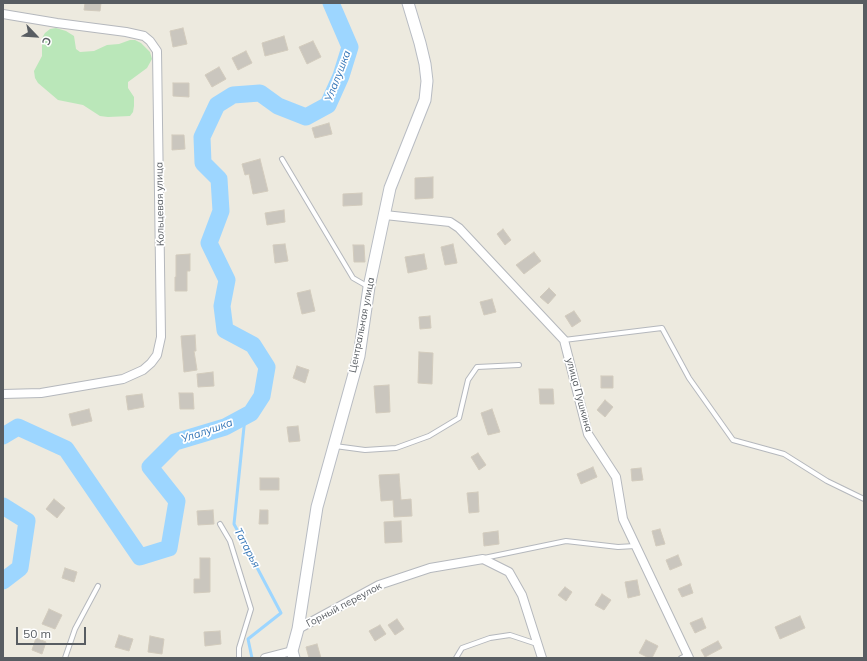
<!DOCTYPE html>
<html>
<head>
<meta charset="utf-8">
<style>
	body { margin:0 }
	#map { position:relative; width:867px; height:661px; overflow:hidden; background:#edeadf; font-family:Mulish,sans-serif }
	canvas { display:block }
	.frame { position:absolute; inset:0; border:4px solid #585d62; pointer-events:none }
	.north { position:absolute; left:16px; top:16px; width:40px; height:40px; -webkit-text-stroke:3px #fff; paint-order:stroke; rotate:115deg; font-size:11px; font-weight:700; line-height:16px; text-align:center; color:#585d62 }
	.north::after { content:''; display:block; margin:auto; width:14px; height:18px; background:#585d62; clip-path:polygon(50% 0,100% 100%,50% 72%,0 100%) }
	.scale { position:absolute; left:16px; top:627px; width:70px; height:18px; box-sizing:border-box; border:2px solid #585d62; border-top:0; padding-left:5px; font-size:12px; line-height:14px; white-space:nowrap; color:#585d62; -webkit-text-stroke:3px #fff; paint-order:stroke }
</style>
</head>
<body>
<div id="map">
<canvas width="867" height="661"></canvas>
<div class="frame"></div>
<div class="north">С</div>
<div class="scale">50 m</div>
</div>
<script>
const c = document.querySelector('canvas').getContext('2d');
c.lineJoin = 'round';
function fill(path, color) { c.fillStyle = color; c.fill(path, 'evenodd'); }
const toPath = rows => new Path2D(rows.map(r => 'M' + r).join(''));
function stroke(path, color, width, dash) { c.strokeStyle = color; c.lineWidth = width; c.lineCap = dash ? 'butt' : 'round'; c.setLineDash(dash || []); c.stroke(path); }
function write(font, color, halo, rows, align = 'center') {
  c.font = font + ' Mulish,sans-serif'; c.lineWidth = 3.5; c.setLineDash([]); c.textBaseline = 'middle'; c.strokeStyle = halo; c.fillStyle = color; for (const [text, x, y, turn = 0] of rows) {
    c.save(); c.translate(x, y); c.rotate((+turn || 0) * Math.PI / 180); c.textAlign = isNaN(turn) ? turn : align; if (halo) c.strokeText(text, 0, 0); c.fillText(text, 0, 0); c.restore();
  }
}
fill(toPath([
	[56,28,66,31,74,36,76,49,80,52,94,51,107,45,119,44,130,40,135,40,141,43,150,52,152,59,147,68,128,82,128,88,134,97,134,106,133,112,130,116,108,117,100,116,83,105,58,100,38,83,35,78,34,71,42,56,42,38,45,33,50,29]
]), '#bae7b9');
stroke(toPath([
	[245,417,234,524,281,613,248,639,252,658]
]), '#9dd6ff', 3);
stroke(toPath([
	[3,436,18,427,66,449,140,557,169,548,177,501,150,467,175,442,225,427,251,413,262,396,267,367,253,345,225,330,222,306,227,280,209,243,221,211,219,179,203,163,202,137,217,105,233,95,260,93,278,106,306,117,328,105,341,76,350,47,331,3],
	[3,506,27,521,20,568,3,581]
]), '#9dd6ff', 17);
const building = toPath([
	[85,3,101,3,100,11,84,10,85,3],
	[183,28,187,44,173,47,170,31,183,28],
	[284,36,288,50,265,56,262,43,284,36],
	[313,41,321,57,307,64,299,47,313,41],
	[246,51,252,63,238,70,232,58,246,51],
	[219,67,226,79,212,87,205,75,219,67],
	[173,83,189,83,189,97,173,96,173,83],
	[329,123,332,134,315,138,312,128,329,123],
	[172,135,184,135,185,149,172,150,172,135],
	[260,159,268,191,253,194,249,174,245,175,242,164,260,159],
	[433,177,433,198,415,199,415,178,433,177],
	[362,193,362,205,343,206,343,194,362,193],
	[284,210,285,222,267,225,265,213,284,210],
	[503,229,511,240,505,245,497,234,503,229],
	[285,244,288,261,275,263,273,245,285,244],
	[453,244,457,263,445,265,441,247,453,244],
	[353,245,364,245,365,262,354,262,353,245],
	[534,252,541,261,524,274,516,265,534,252],
	[190,254,190,271,187,271,187,291,175,291,175,277,176,277,176,255,190,254],
	[424,254,427,269,408,273,405,257,424,254],
	[549,288,556,295,548,304,540,297,549,288],
	[310,290,315,311,302,314,297,293,310,290],
	[492,299,496,312,484,315,480,302,492,299],
	[574,311,581,321,572,327,565,316,574,311],
	[430,316,431,328,420,329,419,317,430,316],
	[195,335,196,351,194,351,197,370,184,372,181,336,195,335],
	[419,352,433,353,432,384,418,383,419,352],
	[297,366,309,370,305,383,293,378,297,366],
	[213,372,214,386,198,387,197,374,213,372],
	[601,376,613,376,613,388,601,388,601,376],
	[389,385,390,412,376,413,374,386,389,385],
	[539,389,553,389,554,404,540,404,539,389],
	[179,393,193,393,194,409,180,409,179,393],
	[142,394,144,407,128,410,126,396,142,394],
	[605,400,613,407,605,417,597,410,605,400],
	[89,409,92,421,72,426,69,414,89,409],
	[492,409,500,432,488,435,481,413,492,409],
	[298,426,300,441,289,442,287,427,298,426],
	[478,453,486,465,479,470,471,457,478,453],
	[593,467,597,477,581,484,577,474,593,467],
	[641,468,643,480,632,481,631,469,641,468],
	[399,474,401,500,411,499,412,516,394,517,393,500,381,501,379,475,399,474],
	[260,478,279,478,279,490,260,490,260,478],
	[478,492,479,512,469,513,467,493,478,492],
	[54,499,65,508,57,518,46,509,54,499],
	[213,510,214,524,198,525,197,511,213,510],
	[260,510,268,510,268,524,259,524,260,510],
	[401,521,402,542,385,543,384,522,401,521],
	[660,529,665,544,656,546,652,531,660,529],
	[498,531,499,544,484,546,483,533,498,531],
	[678,555,682,565,670,570,666,560,678,555],
	[200,558,210,558,210,592,194,593,194,579,200,579,200,558],
	[65,568,77,572,74,582,62,578,65,568],
	[637,580,640,595,628,598,625,582,637,580],
	[690,584,693,593,682,597,678,589,690,584],
	[565,587,572,592,566,601,558,595,565,587],
	[602,594,611,600,604,610,595,605,602,594],
	[49,609,62,615,55,629,42,624,49,609],
	[800,616,805,628,780,639,775,627,800,616],
	[702,618,706,628,695,633,690,623,702,618],
	[397,619,404,629,395,635,388,625,397,619],
	[380,625,386,634,375,641,369,631,380,625],
	[220,631,221,644,205,646,204,632,220,631],
	[119,635,133,639,129,651,115,647,119,635],
	[150,636,164,639,162,654,148,652,150,636],
	[36,638,46,642,42,654,32,650,36,638],
	[646,640,658,646,652,658,649,658,639,653,646,640],
	[718,641,722,648,705,657,701,650,718,641],
	[317,644,321,658,309,658,306,647,317,644]
]);
fill(building, '#cac6be');
stroke(building, '#d2cbbd', 1);
const lane = toPath([
	[282,159,353,278,367,286],
	[564,340,662,328,689,378,733,440,784,454,827,481,864,499],
	[335,446,365,450,396,448,429,436,459,418,468,380,477,367,519,365],
	[220,524,230,541,251,609,239,648,239,658],
	[484,558,566,541,618,547,635,546],
	[65,658,75,629,98,586],
	[456,658,462,648,490,638,510,635,537,644],
	[681,658,688,655]
]);
const street = toPath([
	[3,14,57,23,126,32,144,36,150,41,157,51,161,337,157,355,151,363,143,370,123,379,41,393,3,394],
	[385,215,450,222,459,228,564,340,588,434,616,477,623,519,689,658],
	[298,629,379,585,430,568,483,559,509,572,522,595,542,658],
	[265,658,292,651]
]);
const secondary = toPath([
	[294,658,292,651,298,629,317,507,359,356,369,287,390,188,425,100,427,81,425,64,420,43,408,3]
]);
stroke(lane, '#b5b8bd', 6);
stroke(street, '#b5b8bd', 10);
stroke(secondary, '#b8bcc3', 13);
stroke(lane, '#fff', 4);
stroke(street, '#fff', 8);
stroke(secondary, '#fff', 11);
write('10px', '#585d62', '#fff', [
	["Кольцевая улица",160,204,-91],
	["Центральная улица",362,325,-79],
	["улица Пушкина",579,395,75],
	["Горный переулок",344,605,-28]
]);
write('italic 11px', '#3576b7', '#fff', [
	["Улалушка",338,76,-69],
	["Улалушка",207,431,-19],
	["Татарья",247,548,62]
]);
</script>
</body>
</html>
